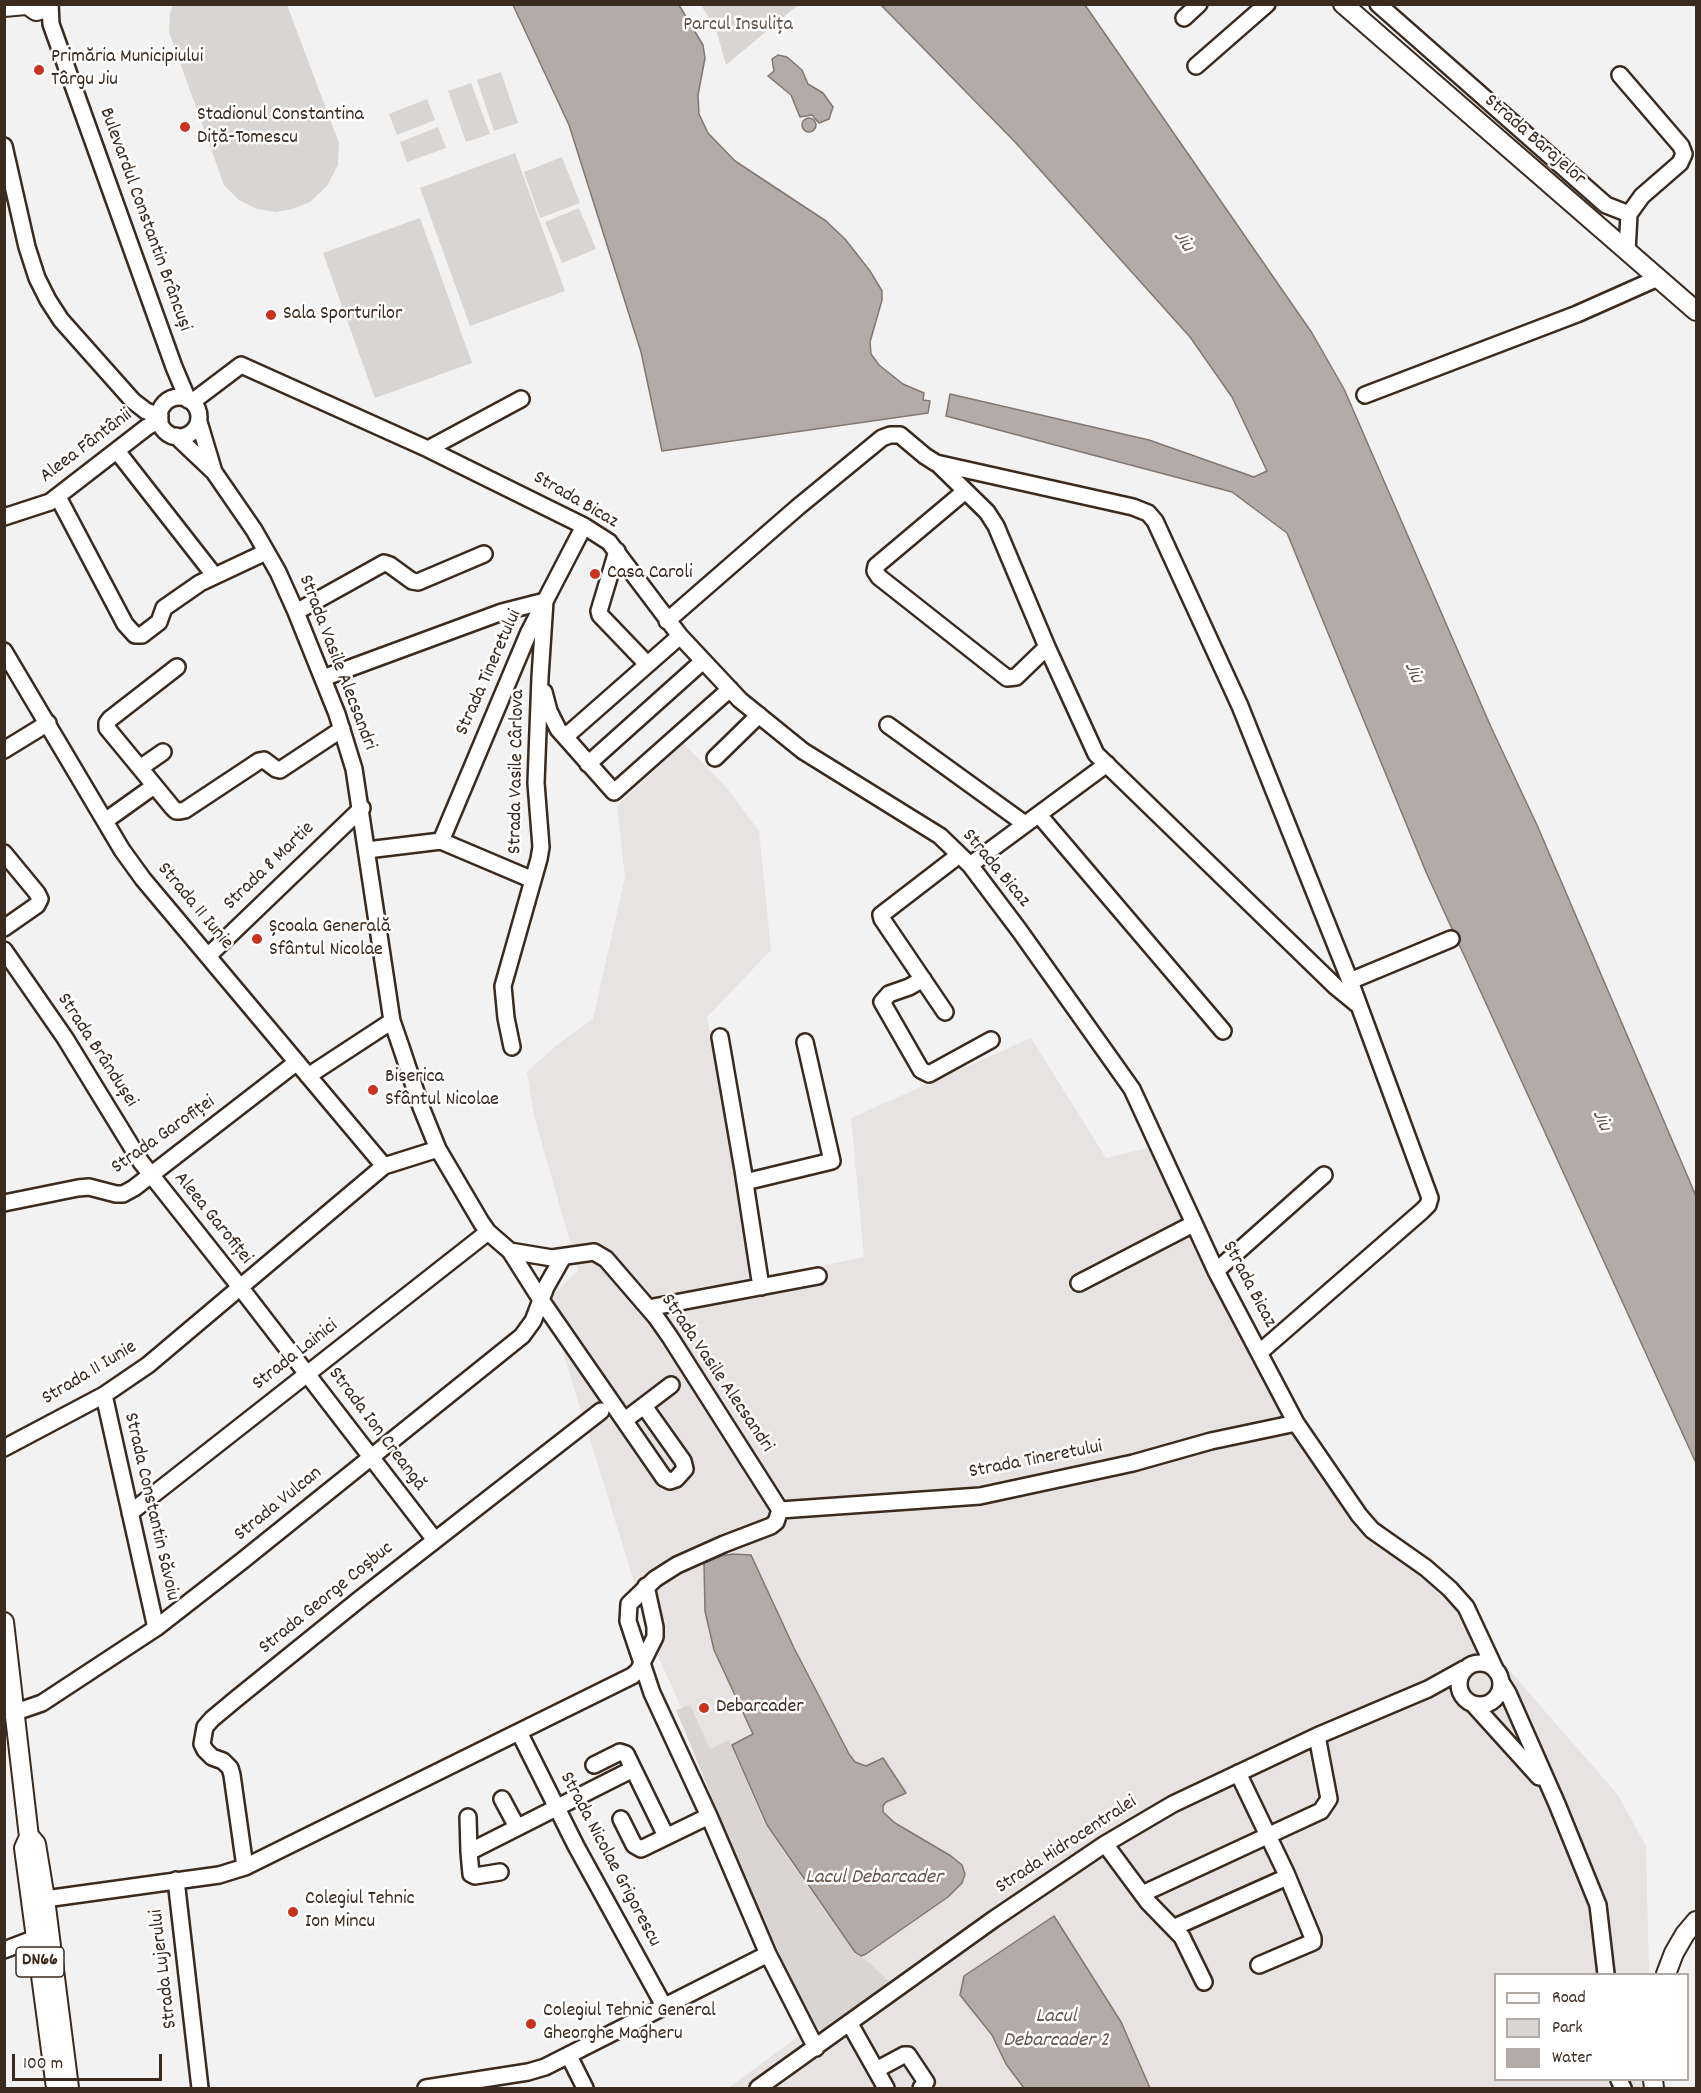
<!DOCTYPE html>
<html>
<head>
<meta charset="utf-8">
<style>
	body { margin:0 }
	#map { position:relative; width:1701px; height:2093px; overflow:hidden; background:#f3f2f2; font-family:Dekko,sans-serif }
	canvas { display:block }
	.frame { position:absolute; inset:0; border:6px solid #3b2a1e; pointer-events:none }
	.legend { position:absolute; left:1494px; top:1973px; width:195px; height:108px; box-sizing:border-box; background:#fff; border:2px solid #b1aaa5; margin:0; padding:8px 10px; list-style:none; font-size:18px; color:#3b2a1e }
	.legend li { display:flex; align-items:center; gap:12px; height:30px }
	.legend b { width:30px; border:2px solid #b1aaa5 }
	.scale { position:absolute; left:12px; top:2054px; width:150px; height:27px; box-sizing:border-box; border:3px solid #3b2a1e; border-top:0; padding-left:8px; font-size:18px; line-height:21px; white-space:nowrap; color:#3b2a1e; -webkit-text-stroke:4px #fff; paint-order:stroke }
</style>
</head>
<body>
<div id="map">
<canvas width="1701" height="2093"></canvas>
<div class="frame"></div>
<ul class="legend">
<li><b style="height:8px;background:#fff"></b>Road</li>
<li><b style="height:16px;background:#d8d5d2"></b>Park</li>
<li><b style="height:16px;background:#b2aba7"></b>Water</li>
</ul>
<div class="scale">100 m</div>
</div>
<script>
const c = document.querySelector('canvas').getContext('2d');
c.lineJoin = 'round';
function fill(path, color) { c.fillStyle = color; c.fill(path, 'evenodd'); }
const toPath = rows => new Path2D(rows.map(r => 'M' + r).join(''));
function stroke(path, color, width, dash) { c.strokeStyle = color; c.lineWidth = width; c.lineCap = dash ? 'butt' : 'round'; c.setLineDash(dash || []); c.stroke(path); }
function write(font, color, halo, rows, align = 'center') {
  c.font = font + ' Dekko,sans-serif'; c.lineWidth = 5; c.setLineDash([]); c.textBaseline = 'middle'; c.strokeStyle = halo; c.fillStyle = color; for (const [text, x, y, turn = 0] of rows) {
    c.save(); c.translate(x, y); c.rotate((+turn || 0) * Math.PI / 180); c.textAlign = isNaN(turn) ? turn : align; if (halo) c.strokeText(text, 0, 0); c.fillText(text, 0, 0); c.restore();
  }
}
fill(toPath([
	[683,743,726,787,759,831,771,950,707,1017,755,1279,864,1257,851,1118,1031,1038,1106,1158,1148,1148,1278,1404,1618,1795,1646,1846,1649,1974,1496,1974,1496,2080,1664,2080,1667,2088,728,2088,822,2019,658,1656,641,1604,547,1301,578,1270,534,1116,527,1072,558,1044,593,1019,625,877,617,806]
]), '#e6e3e2');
fill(toPath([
	[173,5,287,5,339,143,338,165,327,186,310,202,292,209,276,212,257,209,239,200,224,185,169,32,170,13],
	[701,5,798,5,726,65,716,29],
	[501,72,518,123,494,131,477,80],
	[471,83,490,134,466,142,448,91],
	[427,99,435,120,397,135,389,114],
	[438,127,446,148,407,162,400,142],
	[515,153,565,291,470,326,420,188],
	[562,157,580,203,540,218,524,172],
	[579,208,596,249,562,263,545,222],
	[420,218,472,363,375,398,323,253],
	[690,1705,710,1749,729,1740,765,1825,823,1909,855,1953,870,1963,891,1984,827,2029,820,2029,812,2023,805,2011,742,1870,676,1710]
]), '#d8d5d2');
const water = toPath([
	[513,5,679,5,703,45,705,58,698,95,699,114,708,133,735,161,826,221,845,239,870,271,882,291,882,300,870,342,871,354,879,365,903,384,924,393,923,400,930,401,928,413,662,451,641,352,569,125,513,5],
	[881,5,1085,5,1312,333,1344,389,1491,727,1537,825,1696,1196,1696,1463,1426,872,1287,533,1232,492,946,416,950,394,1149,440,1254,477,1267,471,1232,397,1190,337,1015,142,881,5],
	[778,55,787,57,802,70,808,84,823,93,833,107,829,119,819,123,812,115,800,117,791,95,768,76,774,71,772,59,778,55],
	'802 125a7 7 0 1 1 14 0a7 7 0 1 1-14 0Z',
	[733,1554,751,1555,794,1648,849,1754,855,1762,866,1766,883,1758,906,1793,886,1802,883,1806,883,1812,895,1823,951,1856,962,1865,965,1874,962,1883,948,1897,866,1954,861,1956,855,1952,767,1825,732,1745,753,1734,714,1650,705,1611,704,1563,721,1556,733,1554],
	[1054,1916,1121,2022,1150,2088,1024,2088,1006,2064,992,2035,960,1995,964,1976,1054,1916]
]);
fill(water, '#b2aba7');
stroke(water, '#827770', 1.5);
const minor = toPath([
	[50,4,51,24,174,367,188,400],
	[1378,4,1606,205,1629,214,1627,252],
	[1184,18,1199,4],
	[1196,66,1267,4],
	[1620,75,1681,146,1684,154,1680,163,1642,196,1629,214],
	[4,146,27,247,37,278,48,300,61,320,133,401,146,411,160,416],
	[1365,395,1577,314,1658,278],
	'159 417a20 20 0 1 1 40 0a20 20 0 1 1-40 0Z',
	[192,402,241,365,428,449,584,526,609,542,680,636,740,700,803,751,940,836,970,865,1019,930,1132,1089,1216,1271,1296,1423,1359,1515,1372,1530,1426,1568,1450,1589,1466,1607,1496,1671],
	[199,422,214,472],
	[176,436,214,472,254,530,278,572,296,612,337,714,354,769,392,1021,401,1047,421,1107,438,1149,481,1222,488,1232,510,1251],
	[428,449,521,399],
	[117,451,214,575],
	[937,463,987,512,996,526,1047,647,1096,754,1336,987,1358,1005],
	[964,492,876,566,875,571,879,577,1007,678,1016,677,1047,647],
	[58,497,125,624,135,635,142,635,159,622,164,608,200,583,266,552],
	[4,517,50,502,147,427,160,420],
	[617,551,599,611,600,615,647,664],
	[296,612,384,563,390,565,412,581,418,582,484,554],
	[667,621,798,507,882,438,890,435,900,435,925,456,936,463,1133,507,1148,513,1155,521,1240,706,1350,981,1430,1198,1428,1205,1422,1211,1260,1352],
	[4,651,122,850,143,879,384,1166],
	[323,678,502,612,545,601,540,677,536,783,541,847,539,859,503,986,506,1018,512,1047],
	[544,692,549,711,558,729,614,792,730,689],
	[888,725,1025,824],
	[565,737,680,636],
	[4,750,48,723],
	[163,752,140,768,172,807,176,811,180,811,185,810,259,761,264,760,276,769,280,770,342,729],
	[715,758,759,715],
	[588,764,703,661],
	[140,768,107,728,107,723,110,719,177,667],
	[1039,815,1223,1031],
	[105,821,154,786],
	[441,841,529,632,584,526],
	[367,850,441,841,533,880],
	[4,853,37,893,40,899,37,905,4,928],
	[970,865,1107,764],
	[4,950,65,1038,141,1162,240,1287,435,1540],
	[208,956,362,808],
	[923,979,909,987,889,994,882,1002,921,1070,929,1074,991,1040],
	[1350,981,1451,939],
	[945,1012,882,919,881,915,959,855],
	[720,1037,743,1170,761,1287],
	[308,1076,392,1021],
	[745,1182,832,1161,805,1042],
	[4,1203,78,1188,89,1187,116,1194,123,1194,134,1188,297,1062],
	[1216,1271,1324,1175],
	[1079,1283,1193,1224],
	[648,1308,818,1276],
	[104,1395,156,1628],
	[644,1406,683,1461,685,1469,676,1479,670,1481,664,1478,541,1300,510,1251,552,1258,594,1252,606,1259,656,1317,670,1337,780,1510,776,1522,771,1526,724,1544,677,1565,655,1579,629,1604,628,1621,652,1693,709,1816,768,1954,816,2048],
	[625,1420,671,1385],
	[4,1448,104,1395,148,1365,384,1166,438,1149],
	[780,1510,980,1496,1133,1463,1211,1441,1296,1423],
	[130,1513,488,1232],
	'1459 1684a21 21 0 1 1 42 0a21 21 0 1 1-42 0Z',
	[1501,1682,1508,1693,1557,1804,1598,1905,1606,1974],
	[1473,1704,1539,1777],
	[16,1712,42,1703,156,1628,242,1561,522,1336,533,1321,546,1287,563,1257],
	[519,1732,576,1846,664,2006],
	[594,1765,620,1752,626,1754,666,1836],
	[1238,1773,1286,1873,1313,1938,1313,1942,1259,1965],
	[502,1799,517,1827],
	[468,1817,469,1852],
	[621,1819,634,1845,641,1849,709,1816],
	[1105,1844,1148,1902,1182,1937,1204,1982],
	[245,1867,232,1775,230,1768,223,1761,212,1757,205,1750,202,1744,205,1727,212,1719,236,1699,361,1598,601,1411],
	[500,1872,475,1876,471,1874,469,1852,633,1769],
	[176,1880,200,2088],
	[1142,1894,1321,1811,1329,1799,1317,1736],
	[45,1899,219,1875,245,1867,632,1676,638,1671,655,1637,655,1627,646,1586],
	[1175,1927,1287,1877],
	[4,1950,46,1934],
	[850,2024,886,2088],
	[569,2056,585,2088],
	[876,2070,904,2055,908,2055,926,2082,921,2088],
	[1619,2080,1623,2088],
	[426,2088,528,2072,545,2067,768,1954],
	[758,2088,994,1919,1105,1844,1173,1804,1317,1736,1428,1689,1464,1669]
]);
const major = toPath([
	[26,4,36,11,44,9,49,4],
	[1343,4,1696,311],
	[4,7,26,5],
	[4,1622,29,1837,24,1848,56,2088],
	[31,1838,36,1844,45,1899,69,2088],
	[1666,1974,1674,1953,1685,1934,1696,1921],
	[1653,2080,1654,2088]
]);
stroke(minor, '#3b2a1e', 20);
stroke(major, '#3b2a1e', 22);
stroke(minor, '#fff', 15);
stroke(major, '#fff', 18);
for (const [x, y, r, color] of [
	[39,70,6,"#c8321e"],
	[185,127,6,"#c8321e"],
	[271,315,6,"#c8321e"],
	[595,574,6,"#c8321e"],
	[257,939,6,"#c8321e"],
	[373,1090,6,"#c8321e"],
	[704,1708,6,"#c8321e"],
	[293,1912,6,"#c8321e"],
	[531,2024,6,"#c8321e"]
]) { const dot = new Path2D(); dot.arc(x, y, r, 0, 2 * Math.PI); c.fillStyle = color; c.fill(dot); stroke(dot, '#fff', 2); }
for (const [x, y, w] of [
	[40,1962,48]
]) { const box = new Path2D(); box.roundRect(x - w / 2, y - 15, w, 30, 4.5); c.fillStyle = '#fff'; c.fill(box); stroke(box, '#3b2a1e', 1.5); }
write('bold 18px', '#3b2a1e', null, [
	["DN66",40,1962]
]);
write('20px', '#62554b', '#fff', [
	["Parcul Insulița",738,26]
]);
write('20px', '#3b2a1e', '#fff', [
	["Primăria Municipiului",51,58],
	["Târgu Jiu",51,81],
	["Stadionul Constantina",197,116],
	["Diță-Tomescu",197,139],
	["Sala Sporturilor",283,315],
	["Casa Caroli",607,574],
	["Școala Generală",269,928],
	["Sfântul Nicolae",269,951],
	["Biserica",385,1078],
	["Sfântul Nicolae",385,1101],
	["Debarcader",716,1708],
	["Colegiul Tehnic",305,1900],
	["Ion Mincu",305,1923],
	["Colegiul Tehnic General",543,2012],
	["Gheorghe Magheru",543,2035]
], 'left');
write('20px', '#3b2a1e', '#fff', [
	["Strada Barajelor",1534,141,41],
	["Bulevardul Constantin Brâncuși",144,220,70],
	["Aleea Fântânii",87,447,-37],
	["Strada Bicaz",575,501,30],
	["Strada Vasile Alecsandri",336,663,69],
	["Strada Tineretului",490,673,-66],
	["Strada Vasile Cârlova",518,772,-89],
	["Strada 8 Martie",270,867,-44],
	["Strada Bicaz",995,869,50],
	["Strada 11 Iunie",194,907,50],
	["Strada Brândușei",96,1051,57],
	["Strada Garofiței",164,1136,-35],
	["Aleea Garofiței",212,1219,51],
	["Strada Bicaz",1248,1285,62],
	["Strada Lainici",296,1356,-38],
	["Strada 11 Iunie",90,1374,-31],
	["Strada Vasile Alecsandri",716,1374,56],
	["Strada Ion Creangă",376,1430,53],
	["Strada Tineretului",1036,1461,-11],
	["Strada Vulcan",279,1505,-39],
	["Strada Constantin Săvoiu",150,1507,77],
	["Strada George Coșbuc",327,1599,-39],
	["Strada Hidrocentralei",1067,1846,-33],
	["Strada Nicolae Grigorescu",609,1860,62],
	["Strada Lujerului",165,1969,-97]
]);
write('italic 21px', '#65574e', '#fff', [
	["Jiu",1182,242,55],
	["Jiu",1412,673,67],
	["Jiu",1600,1121,67],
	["Lacul Debarcader",874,1879],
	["Lacul",1056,2018],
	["Debarcader 2",1056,2042]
]);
</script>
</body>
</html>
